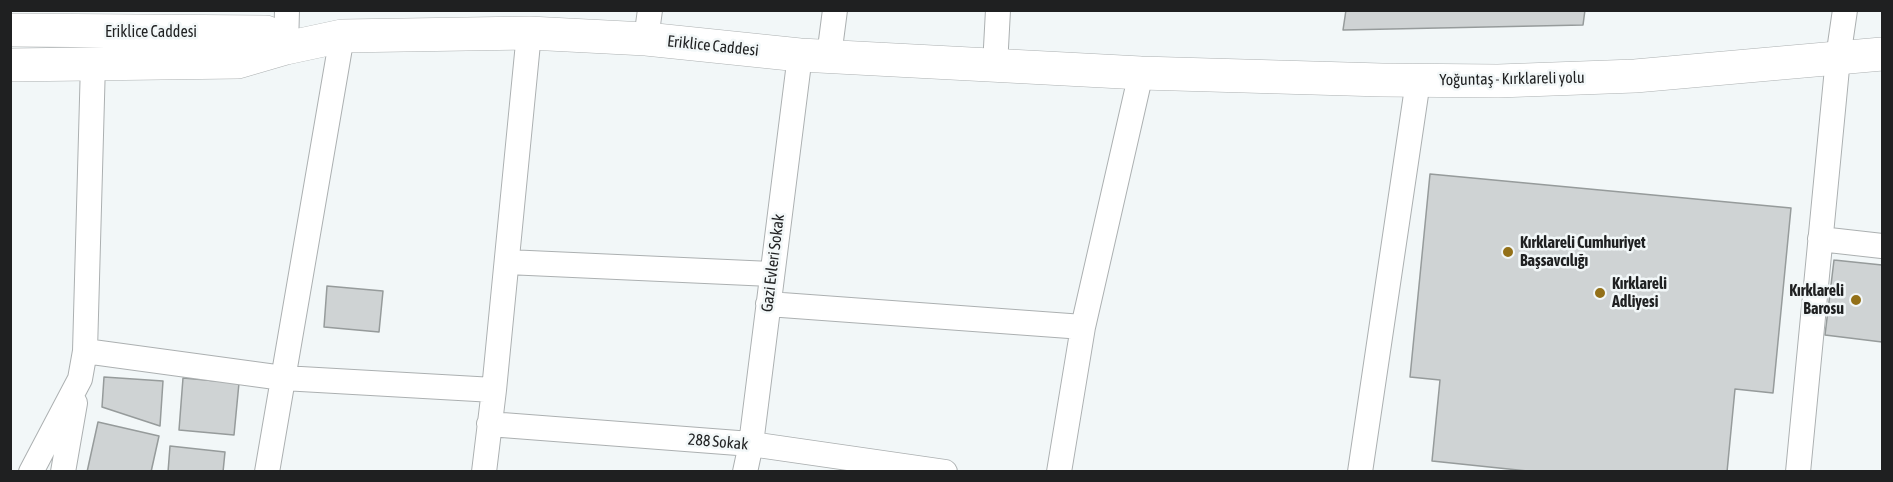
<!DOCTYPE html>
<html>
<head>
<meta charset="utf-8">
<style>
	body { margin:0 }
	#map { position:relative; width:1893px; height:482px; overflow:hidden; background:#f2f7f8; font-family:"Asap Condensed",sans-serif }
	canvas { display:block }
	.frame { position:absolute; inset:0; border:12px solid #1f2021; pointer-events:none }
</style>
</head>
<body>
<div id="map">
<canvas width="1893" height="482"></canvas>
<div class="frame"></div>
</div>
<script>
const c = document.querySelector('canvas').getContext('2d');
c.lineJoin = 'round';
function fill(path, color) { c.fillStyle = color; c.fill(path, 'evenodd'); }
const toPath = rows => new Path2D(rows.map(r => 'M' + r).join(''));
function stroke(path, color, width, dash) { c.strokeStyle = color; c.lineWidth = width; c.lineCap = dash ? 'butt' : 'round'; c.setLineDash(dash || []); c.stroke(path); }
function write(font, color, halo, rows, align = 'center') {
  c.font = font + ' "Asap Condensed",sans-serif'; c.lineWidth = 5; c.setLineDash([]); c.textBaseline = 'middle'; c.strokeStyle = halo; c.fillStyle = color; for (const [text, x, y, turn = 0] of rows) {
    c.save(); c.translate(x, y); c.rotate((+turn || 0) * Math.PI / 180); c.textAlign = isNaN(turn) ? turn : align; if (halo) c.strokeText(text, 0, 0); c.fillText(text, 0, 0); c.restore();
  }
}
const building = toPath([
	[1346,10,1585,10,1583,25,1343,30,1346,10],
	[1430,174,1791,208,1773,393,1735,389,1727,472,1537,472,1432,461,1440,380,1410,377,1430,174],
	[1834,260,1882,265,1882,342,1825,335,1834,260],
	[327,286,383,291,379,332,324,327,327,286],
	[104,377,163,381,160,426,102,407,104,377],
	[183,378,239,383,234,435,179,430,183,378],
	[98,422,159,436,151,472,87,472,98,422],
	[170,446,225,452,223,472,168,472,170,446]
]);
fill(building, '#cfd3d4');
stroke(building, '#969b9b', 1.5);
const street = toPath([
	[646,39,650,10],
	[286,48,287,10],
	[829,56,835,10],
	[995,66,998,10],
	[1820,239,1882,246],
	[507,262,771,274],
	[768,304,1083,327],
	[85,351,283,378,494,390],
	[489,424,751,444,945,472],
	[31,472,80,379,85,351,93,63],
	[63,472,75,403],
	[267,472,342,36],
	[484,472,494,390,529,33],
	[745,472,751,444,800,55],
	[1059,472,1083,327,1141,73],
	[1360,472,1418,81],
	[1798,472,1838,58,1845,10]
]);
const secondary = toPath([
	[10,30,266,32,286,48],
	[10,65,238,62,286,48,342,36,529,33,646,39,800,55,1141,73,1382,80,1498,81,1635,76,1882,54]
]);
stroke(street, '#acb0b1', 26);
stroke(secondary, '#acb0b1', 34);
stroke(street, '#fff', 24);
stroke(secondary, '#fff', 33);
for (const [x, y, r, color] of [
	[1508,252,6,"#937018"],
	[1600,293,6,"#937018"],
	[1856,300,6,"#937018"]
]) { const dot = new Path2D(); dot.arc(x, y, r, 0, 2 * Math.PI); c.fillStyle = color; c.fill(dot); stroke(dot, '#f2f7f8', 2); }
write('16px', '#1f2021', '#f2f7f8', [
	["Eriklice Caddesi",151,32],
	["Eriklice Caddesi",713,46,6],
	["Yoğuntaş - Kırklareli yolu",1512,79,-1],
	["Gazi Evleri Sokak",773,263,-83],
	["288 Sokak",718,442,5]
]);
write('bold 16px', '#1f2021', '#f2f7f8', [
	["Kırklareli Cumhuriyet",1520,243],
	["Başsavcılığı",1520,261],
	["Kırklareli",1612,284],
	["Adliyesi",1612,302],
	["Kırklareli",1844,291,"right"],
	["Barosu",1844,309,"right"]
], 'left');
</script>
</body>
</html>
